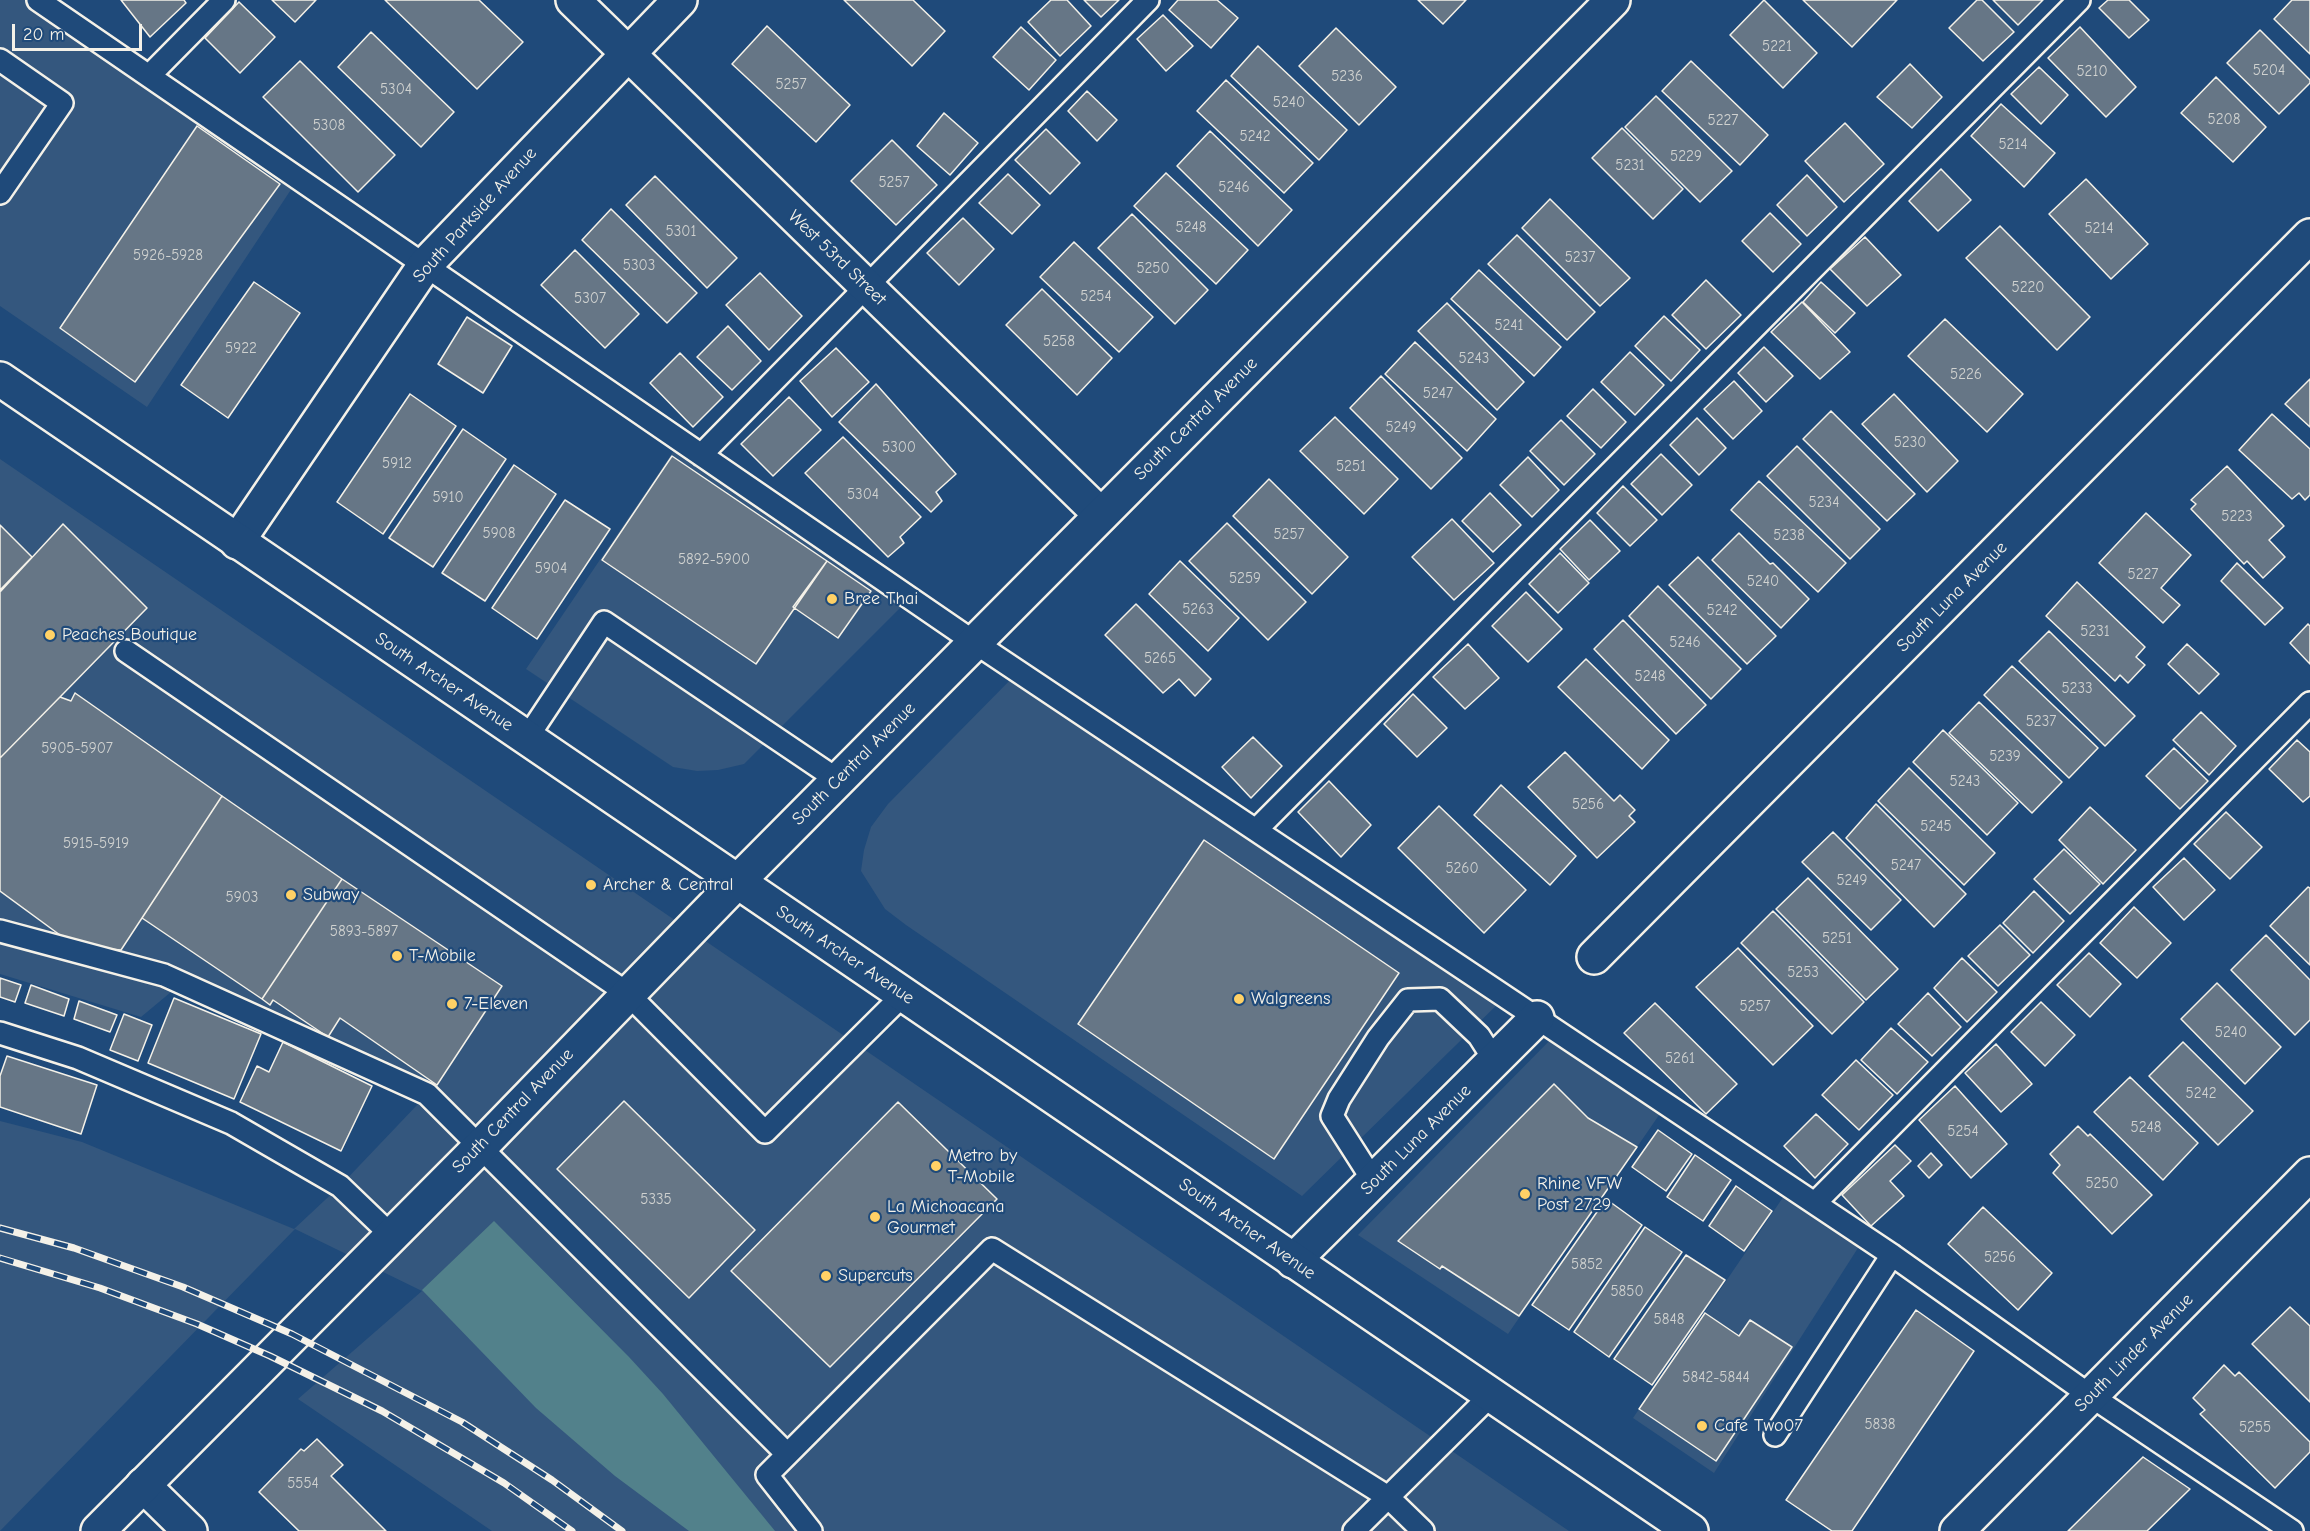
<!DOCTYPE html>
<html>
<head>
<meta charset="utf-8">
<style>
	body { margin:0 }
	#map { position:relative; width:2310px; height:1531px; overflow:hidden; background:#1f4a7a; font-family:"Comic Neue",sans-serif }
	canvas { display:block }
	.scale { position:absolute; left:12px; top:24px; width:130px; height:27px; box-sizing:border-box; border:3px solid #f4f1e8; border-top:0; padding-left:8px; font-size:18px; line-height:21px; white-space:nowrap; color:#f4f1e8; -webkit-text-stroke:4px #1f4a7a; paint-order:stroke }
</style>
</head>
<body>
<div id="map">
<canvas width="2310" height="1531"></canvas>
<div class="scale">20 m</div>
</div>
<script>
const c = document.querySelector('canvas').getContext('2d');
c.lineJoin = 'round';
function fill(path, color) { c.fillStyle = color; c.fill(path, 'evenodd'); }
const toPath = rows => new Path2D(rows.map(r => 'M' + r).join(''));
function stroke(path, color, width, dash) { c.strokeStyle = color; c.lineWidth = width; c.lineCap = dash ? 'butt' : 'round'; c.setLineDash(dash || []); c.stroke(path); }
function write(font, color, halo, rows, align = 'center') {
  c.font = font + ' "Comic Neue",sans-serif'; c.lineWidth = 4.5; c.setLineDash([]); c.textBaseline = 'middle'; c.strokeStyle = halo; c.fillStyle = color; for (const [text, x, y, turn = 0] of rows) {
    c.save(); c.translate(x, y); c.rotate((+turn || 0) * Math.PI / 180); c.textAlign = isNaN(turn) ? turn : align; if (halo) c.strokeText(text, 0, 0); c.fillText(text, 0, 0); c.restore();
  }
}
fill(toPath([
	[0,0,34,0,298,179,147,407,0,306],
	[679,443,908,600,744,764,718,770,697,771,673,767,526,669],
	[0,459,1569,1531,492,1531,298,1399,422,1291,295,1229,0,1531,0,1121,82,1142,294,1229,340,1186,418,1104,274,1034,171,992,141,1017,0,974],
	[1019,671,1505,997,1302,1196,906,925,885,909,861,871,864,850,871,827,888,804],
	[1558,1032,1666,1105,1508,1334,1358,1235],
	[1790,1187,1865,1237,1714,1473,1633,1418]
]), '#34577e');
fill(toPath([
	[494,1221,629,1357,663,1394,775,1531,689,1531,615,1476,536,1408,422,1290]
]), '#52818b');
const building = toPath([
	[121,0,184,0,186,3,150,37,121,0],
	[272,0,316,0,295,22,272,0],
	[385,0,479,0,523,42,477,89,385,0],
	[844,0,913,0,945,31,912,66,844,0],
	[1051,0,1067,0,1091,26,1060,56,1028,22,1051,0],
	[1084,0,1119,0,1101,17,1084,0],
	[1178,0,1217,0,1238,18,1211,48,1169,10,1178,0],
	[1418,0,1466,0,1443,24,1418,0],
	[1764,0,1817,53,1783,88,1730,35,1764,0],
	[1803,0,1897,0,1852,47,1803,0],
	[1977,0,1982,0,2014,32,1983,61,1949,28,1977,0],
	[1993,0,2043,0,2018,25,1993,0],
	[2108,0,2129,0,2149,20,2129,38,2099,8,2108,0],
	[2292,0,2310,0,2310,54,2274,19,2292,0],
	[239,2,275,37,240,73,205,38,239,2],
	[1163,15,1193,46,1166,71,1137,39,1163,15],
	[767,26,850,105,816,142,732,64,767,26],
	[1021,27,1056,60,1029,90,993,57,1021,27],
	[2080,27,2136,87,2106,117,2048,58,2080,27],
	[1336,28,1396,87,1359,125,1299,66,1336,28],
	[2260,30,2310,80,2310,83,2279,114,2227,63,2260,30],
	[371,32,454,112,421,147,338,67,371,32],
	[1258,46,1347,130,1319,160,1231,76,1258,46],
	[300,61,395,155,358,192,263,97,300,61],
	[1691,61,1768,135,1740,165,1662,91,1691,61],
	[1910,64,1942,97,1912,128,1877,97,1910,64],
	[2039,67,2068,95,2041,124,2011,94,2039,67],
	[2216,77,2266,127,2233,162,2181,113,2216,77],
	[1226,80,1313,163,1284,193,1197,111,1226,80],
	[1087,91,1117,120,1097,141,1068,111,1087,91],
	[1656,96,1732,171,1700,202,1625,127,1656,96],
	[2001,104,2055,153,2024,187,1971,136,2001,104],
	[944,113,978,143,950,175,917,146,944,113],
	[1845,123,1884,164,1844,202,1805,161,1845,123],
	[197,126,280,184,135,382,60,328,197,126],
	[1622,128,1683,189,1653,219,1592,158,1622,128],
	[1046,129,1080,163,1050,194,1015,160,1046,129],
	[1210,131,1292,210,1258,246,1177,166,1210,131],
	[892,140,937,185,896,225,851,181,892,140],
	[1941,169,1971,200,1938,231,1909,201,1941,169],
	[1166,173,1248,250,1216,284,1134,206,1166,173],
	[1008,174,1040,205,1012,234,979,203,1008,174],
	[1807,175,1837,207,1807,236,1777,205,1807,175],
	[655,176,737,258,707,288,626,205,655,176],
	[2086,179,2148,244,2111,279,2049,214,2086,179],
	[1550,199,1630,278,1600,306,1522,228,1550,199],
	[611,209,697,293,667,323,582,240,611,209],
	[1770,213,1801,244,1773,272,1742,241,1770,213],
	[1132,214,1208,290,1175,324,1098,248,1132,214],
	[963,218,994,249,959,285,927,253,963,218],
	[2000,226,2090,317,2057,350,1966,258,2000,226],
	[1517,235,1595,312,1567,340,1488,264,1517,235],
	[1865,237,1901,275,1867,306,1830,269,1865,237],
	[1074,242,1153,317,1119,352,1040,277,1074,242],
	[575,250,639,314,605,348,541,285,575,250],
	[1479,270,1561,347,1534,376,1451,299,1479,270],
	[760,273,802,316,769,350,726,305,760,273],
	[1706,280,1741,315,1706,349,1672,315,1706,280],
	[254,282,300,313,228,418,181,385,254,282],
	[1821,282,1855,313,1835,333,1803,302,1821,282],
	[1042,289,1112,358,1077,395,1006,325,1042,289],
	[1802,302,1850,352,1820,379,1771,332,1802,302],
	[1447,303,1524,382,1497,410,1418,331,1447,303],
	[1664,316,1700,350,1671,381,1635,346,1664,316],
	[467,317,512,346,483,393,438,364,467,317],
	[1945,319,2023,394,1987,432,1908,356,1945,319],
	[728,326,761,361,732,390,697,357,728,326],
	[1415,342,1496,419,1467,451,1385,374,1415,342],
	[1764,347,1793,376,1766,402,1738,373,1764,347],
	[836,348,869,382,832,417,800,381,836,348],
	[1630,352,1664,385,1635,415,1601,382,1630,352],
	[680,353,723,397,693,427,650,383,680,353],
	[1381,376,1462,458,1431,489,1350,408,1381,376],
	[2310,379,2310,427,2285,404,2310,379],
	[1734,381,1762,411,1733,439,1704,409,1734,381],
	[876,384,956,474,936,492,942,501,931,512,839,422,876,384],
	[1593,389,1626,422,1601,448,1567,416,1593,389],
	[410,394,456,426,383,534,337,502,410,394],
	[1894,394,1958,461,1927,492,1862,424,1894,394],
	[789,397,821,430,773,476,741,444,789,397],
	[1831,411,1915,494,1887,521,1803,439,1831,411],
	[2272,414,2310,449,2310,495,2305,500,2299,493,2292,499,2239,450,2272,414],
	[1335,417,1398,479,1364,514,1300,451,1335,417],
	[1697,418,1726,448,1699,475,1670,445,1697,418],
	[1561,420,1595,454,1564,485,1530,451,1561,420],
	[463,429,506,459,433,567,389,538,463,429],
	[843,437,921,517,900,537,904,543,888,557,805,473,843,437],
	[1797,446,1880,529,1850,559,1767,476,1797,446],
	[1661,454,1692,485,1662,515,1631,484,1661,454],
	[672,456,827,561,756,664,602,560,672,456],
	[1528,457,1559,490,1532,517,1500,485,1528,457],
	[514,465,556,494,485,601,442,573,514,465],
	[2227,466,2284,526,2269,540,2285,557,2263,578,2247,561,2244,564,2191,509,2196,504,2191,500,2227,466],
	[1269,479,1348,557,1312,594,1233,516,1269,479],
	[1759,481,1846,563,1818,592,1731,510,1759,481],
	[1623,486,1657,520,1630,546,1597,513,1623,486],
	[1490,493,1521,525,1493,552,1462,521,1490,493],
	[565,500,610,529,537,639,492,608,565,500],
	[2146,513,2191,555,2161,588,2180,605,2163,623,2099,563,2146,513],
	[1452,519,1494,563,1454,600,1412,557,1452,519],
	[1590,520,1620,551,1589,580,1560,549,1590,520],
	[1227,523,1306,602,1268,640,1189,561,1227,523],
	[63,524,147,608,60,697,71,701,75,693,222,796,121,950,75,946,0,891,0,592,63,524],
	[0,525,32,557,0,590,0,525],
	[1739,533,1770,564,1773,563,1809,599,1781,628,1712,560,1739,533],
	[1560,553,1589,583,1558,613,1529,584,1560,553],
	[1698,557,1776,636,1747,664,1669,585,1698,557],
	[827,561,871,591,838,638,793,607,827,561],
	[1180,561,1239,618,1208,651,1149,594,1180,561],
	[2237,563,2283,608,2265,625,2221,581,2237,563],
	[2077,582,2145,647,2136,657,2145,665,2128,683,2120,675,2115,681,2046,616,2077,582],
	[1658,586,1741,669,1711,699,1629,616,1658,586],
	[1526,592,1562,629,1528,662,1492,626,1526,592],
	[1136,604,1211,679,1195,696,1179,679,1163,693,1105,635,1136,604],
	[1623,620,1706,705,1676,734,1594,649,1623,620],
	[2308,624,2310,626,2310,664,2290,643,2308,624],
	[2049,631,2135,716,2105,746,2019,661,2049,631],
	[1468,644,1499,678,1465,709,1433,677,1468,644],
	[2187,644,2219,674,2199,694,2168,664,2187,644],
	[1586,659,1669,740,1642,769,1558,687,1586,659],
	[2012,666,2098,748,2069,778,1984,695,2012,666],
	[75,693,222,796,121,950,75,946,0,891,0,758,60,697,71,701,75,693],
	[75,693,222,796,121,950,75,946,0,891,0,758,60,697,71,701,75,693],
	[1413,694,1447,728,1417,757,1384,724,1413,694],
	[1979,702,2062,782,2032,813,1949,733,1979,702],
	[2201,712,2236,746,2209,775,2173,740,2201,712],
	[1943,730,2018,803,1987,835,1913,762,1943,730],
	[1253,737,1282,766,1251,798,1222,767,1253,737],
	[2297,740,2310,752,2310,796,2303,802,2269,769,2297,740],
	[2174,748,2208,781,2180,809,2146,776,2174,748],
	[1565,752,1614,801,1620,795,1635,810,1629,816,1635,822,1597,858,1528,787,1565,752],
	[1909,768,1995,853,1964,885,1878,801,1909,768],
	[1329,781,1371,825,1341,857,1298,812,1329,781],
	[1501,785,1576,856,1550,885,1474,815,1501,785],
	[222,796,342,879,262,999,142,918,222,796],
	[1876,804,1966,894,1934,927,1846,838,1876,804],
	[1439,806,1526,890,1484,933,1398,848,1439,806],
	[2090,807,2136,850,2103,884,2059,840,2090,807],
	[2226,812,2262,847,2230,879,2194,844,2226,812],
	[1833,832,1901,900,1871,930,1802,862,1833,832],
	[1204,840,1399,973,1274,1159,1078,1024,1204,840],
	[2064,849,2100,884,2070,914,2034,879,2064,849],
	[2184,858,2215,890,2184,920,2153,887,2184,858],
	[1808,878,1898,969,1866,1000,1776,909,1808,878],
	[342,879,502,986,437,1085,340,1018,328,1037,273,1000,270,1005,262,999,342,879],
	[2308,887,2310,888,2310,965,2270,926,2308,887],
	[2034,891,2064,921,2033,953,2003,923,2034,891],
	[2134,907,2171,943,2137,978,2100,943,2134,907],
	[1773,911,1864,1002,1832,1034,1741,943,1773,911],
	[2000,925,2030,955,1998,986,1968,956,2000,925],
	[2266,935,2310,980,2310,1020,2295,1035,2231,970,2266,935],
	[1738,948,1813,1026,1773,1065,1696,987,1738,948],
	[2089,953,2121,984,2090,1017,2057,985,2089,953],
	[1962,958,1997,992,1967,1022,1934,988,1962,958],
	[0,978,21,985,15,1002,0,997,0,978],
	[2217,983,2281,1047,2245,1084,2181,1019,2217,983],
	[31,985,69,999,64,1016,25,1003,31,985],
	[1928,993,1961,1027,1932,1056,1898,1024,1928,993],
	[174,998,261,1034,234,1099,148,1063,174,998],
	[79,1001,117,1015,110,1032,74,1019,79,1001],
	[2041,1002,2075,1035,2045,1066,2011,1032,2041,1002],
	[1655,1003,1737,1084,1706,1114,1624,1033,1655,1003],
	[124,1014,152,1025,138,1061,110,1050,124,1014],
	[1891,1028,1928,1062,1897,1094,1861,1060,1891,1028],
	[283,1042,372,1086,341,1151,240,1102,257,1066,269,1072,283,1042],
	[2183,1042,2253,1111,2218,1145,2149,1076,2183,1042],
	[1996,1044,2032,1084,2001,1112,1965,1073,1996,1044],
	[7,1056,97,1085,81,1134,0,1107,0,1076,7,1056],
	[1856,1060,1893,1095,1859,1130,1822,1095,1856,1060],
	[2130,1077,2198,1143,2163,1180,2094,1112,2130,1077],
	[1554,1084,1588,1118,1637,1147,1519,1316,1442,1266,1440,1269,1398,1241,1554,1084],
	[1955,1086,2007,1144,1971,1178,1919,1120,1955,1086],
	[624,1101,755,1230,689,1298,557,1169,624,1101],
	[898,1102,997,1199,830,1367,731,1271,898,1102],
	[1816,1114,1848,1144,1815,1178,1784,1146,1816,1114],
	[2078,1126,2088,1136,2090,1134,2152,1195,2112,1234,2053,1173,2060,1165,2050,1154,2078,1126],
	[1658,1130,1692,1154,1666,1191,1632,1167,1658,1130],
	[1895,1145,1911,1161,1890,1181,1904,1196,1871,1226,1842,1195,1895,1145],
	[1931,1153,1942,1165,1929,1178,1918,1166,1931,1153],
	[1695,1155,1731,1180,1703,1221,1667,1197,1695,1155],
	[1736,1186,1772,1211,1744,1251,1709,1226,1736,1186],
	[1606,1199,1642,1225,1569,1330,1532,1305,1606,1199],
	[1983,1207,2052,1273,2018,1310,1948,1244,1983,1207],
	[1645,1227,1682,1252,1609,1357,1574,1332,1645,1227],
	[1686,1255,1725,1280,1652,1385,1614,1359,1686,1255],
	[2290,1307,2310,1326,2310,1402,2252,1344,2290,1307],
	[1916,1310,1974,1351,1852,1531,1832,1531,1786,1500,1916,1310],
	[1705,1313,1739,1336,1750,1320,1792,1347,1716,1461,1639,1409,1705,1313],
	[2224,1365,2235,1376,2239,1372,2310,1442,2310,1452,2275,1488,2200,1414,2205,1410,2193,1398,2224,1365],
	[317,1439,343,1465,331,1476,386,1531,299,1531,259,1492,301,1449,304,1451,317,1439],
	[2143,1457,2190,1489,2147,1531,2068,1531,2143,1457]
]);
fill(building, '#667686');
stroke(building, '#f4f1e8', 1.5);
const service = toPath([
	[38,0,974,642,1892,1255,2091,1396,2292,1531],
	[0,60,62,103,0,193],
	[149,76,224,0],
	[701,455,1148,0],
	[126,651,627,993,765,1132,903,995],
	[527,738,604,622,838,780],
	[1256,830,2079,0],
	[0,931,164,975,427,1094,787,1454],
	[0,1033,78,1058,231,1123,340,1186,391,1235],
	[1374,1182,1332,1116,1339,1099,1378,1038,1408,1000,1440,999,1479,1036,1495,1061],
	[1815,1203,2310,703],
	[1775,1435,1892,1255],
	[811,1531,767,1475,992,1249,1388,1497,1423,1531],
	[1354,1531,1491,1395]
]);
const minor = toPath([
	[573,0,1101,515],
	[237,542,425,265,680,0],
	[1594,957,2310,236],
	[1293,1261,1537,1018],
	[143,1485,190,1531],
	[1957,1531,2310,1174]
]);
const secondary = toPath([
	[0,379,1691,1531],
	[98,1531,481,1146,737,882,1613,0]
]);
stroke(service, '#f4f1e8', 26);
stroke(minor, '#f4f1e8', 38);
stroke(secondary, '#f4f1e8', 38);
stroke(service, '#1f4a7a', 21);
stroke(minor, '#1f4a7a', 33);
stroke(secondary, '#1f4a7a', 33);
const rail = toPath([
	[0,1228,74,1248,183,1287,292,1334,462,1422,552,1480,622,1531],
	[0,1258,100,1288,197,1324,270,1356,382,1411,504,1483,572,1531]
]);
stroke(rail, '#f4f1e8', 7);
stroke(rail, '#1f4a7a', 4.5, [14]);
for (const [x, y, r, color] of [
	[832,599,6,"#ffd166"],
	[50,635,6,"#ffd166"],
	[591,885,6,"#ffd166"],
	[291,895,6,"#ffd166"],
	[397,956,6,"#ffd166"],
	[1239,999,6,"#ffd166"],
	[452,1004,6,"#ffd166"],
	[936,1166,6,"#ffd166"],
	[1525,1194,6,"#ffd166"],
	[875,1217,6,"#ffd166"],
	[826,1276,6,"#ffd166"],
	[1702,1426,6,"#ffd166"]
]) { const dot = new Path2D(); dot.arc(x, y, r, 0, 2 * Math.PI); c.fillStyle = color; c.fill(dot); stroke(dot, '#1f4a7a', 2); }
write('15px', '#d0d2d0', null, [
	["5221",1777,47],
	["5204",2269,71],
	["5210",2092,72],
	["5236",1347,77],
	["5257",791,85],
	["5304",396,90],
	["5240",1289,103],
	["5208",2224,120],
	["5227",1723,121],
	["5308",329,126],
	["5242",1255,137],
	["5214",2013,145],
	["5229",1686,157],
	["5231",1630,166],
	["5257",894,183],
	["5246",1234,188],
	["5248",1191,228],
	["5214",2099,229],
	["5301",681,232],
	["5926-5928",168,256],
	["5237",1580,258],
	["5303",639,266],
	["5250",1153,269],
	["5220",2028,288],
	["5254",1096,297],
	["5307",590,299],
	["5241",1509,326],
	["5258",1059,342],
	["5922",241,349],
	["5243",1474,359],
	["5226",1966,375],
	["5247",1438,394],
	["5249",1401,428],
	["5230",1910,443],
	["5300",899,448],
	["5912",397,464],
	["5251",1351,467],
	["5304",863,495],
	["5910",448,498],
	["5234",1824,503],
	["5223",2237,517],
	["5908",499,534],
	["5257",1289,535],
	["5238",1789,536],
	["5892-5900",714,560],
	["5904",551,569],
	["5227",2143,575],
	["5259",1245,579],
	["5240",1763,582],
	["5263",1198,610],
	["5242",1722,611],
	["5231",2095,632],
	["5246",1685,643],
	["5265",1160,659],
	["5248",1650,677],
	["5233",2077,689],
	["5237",2041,722],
	["5905-5907",77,749],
	["5239",2005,757],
	["5243",1965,782],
	["5256",1588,805],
	["5245",1936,827],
	["5915-5919",96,844],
	["5247",1906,866],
	["5260",1462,869],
	["5249",1852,881],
	["5903",242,898],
	["5893-5897",364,932],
	["5251",1837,939],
	["5253",1803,973],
	["5257",1755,1007],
	["5240",2231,1033],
	["5261",1680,1059],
	["5242",2201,1094],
	["5248",2146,1128],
	["5254",1963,1132],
	["5250",2102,1184],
	["5335",656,1200],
	["5256",2000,1258],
	["5852",1587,1265],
	["5850",1627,1292],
	["5848",1669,1320],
	["5842-5844",1716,1378],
	["5838",1880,1425],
	["5255",2255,1428],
	["5554",303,1484]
]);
write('18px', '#f4f1e8', '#1f4a7a', [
	["South Parkside Avenue",475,215,-48],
	["West 53rd Street",837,258,44],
	["South Central Avenue",1196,419,-45],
	["South Luna Avenue",1952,597,-45],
	["South Archer Avenue",444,682,34],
	["South Central Avenue",854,764,-45],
	["South Archer Avenue",845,955,34],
	["South Central Avenue",513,1111,-46],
	["South Luna Avenue",1416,1140,-45],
	["South Archer Avenue",1247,1229,35],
	["South Linder Avenue",2134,1353,-45]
]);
write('18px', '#f4f1e8', '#1f4a7a', [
	["Bree Thai",844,599],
	["Peaches Boutique",62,635],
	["Archer & Central",603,885],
	["Subway",303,895],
	["T-Mobile",409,956],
	["Walgreens",1251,999],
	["7-Eleven",464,1004],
	["Metro by",948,1156],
	["T-Mobile",948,1177],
	["Rhine VFW",1537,1184],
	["Post 2729",1537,1205],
	["La Michoacana",887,1207],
	["Gourmet",887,1228],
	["Supercuts",838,1276],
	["Cafe Two07",1714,1426]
], 'left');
</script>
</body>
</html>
